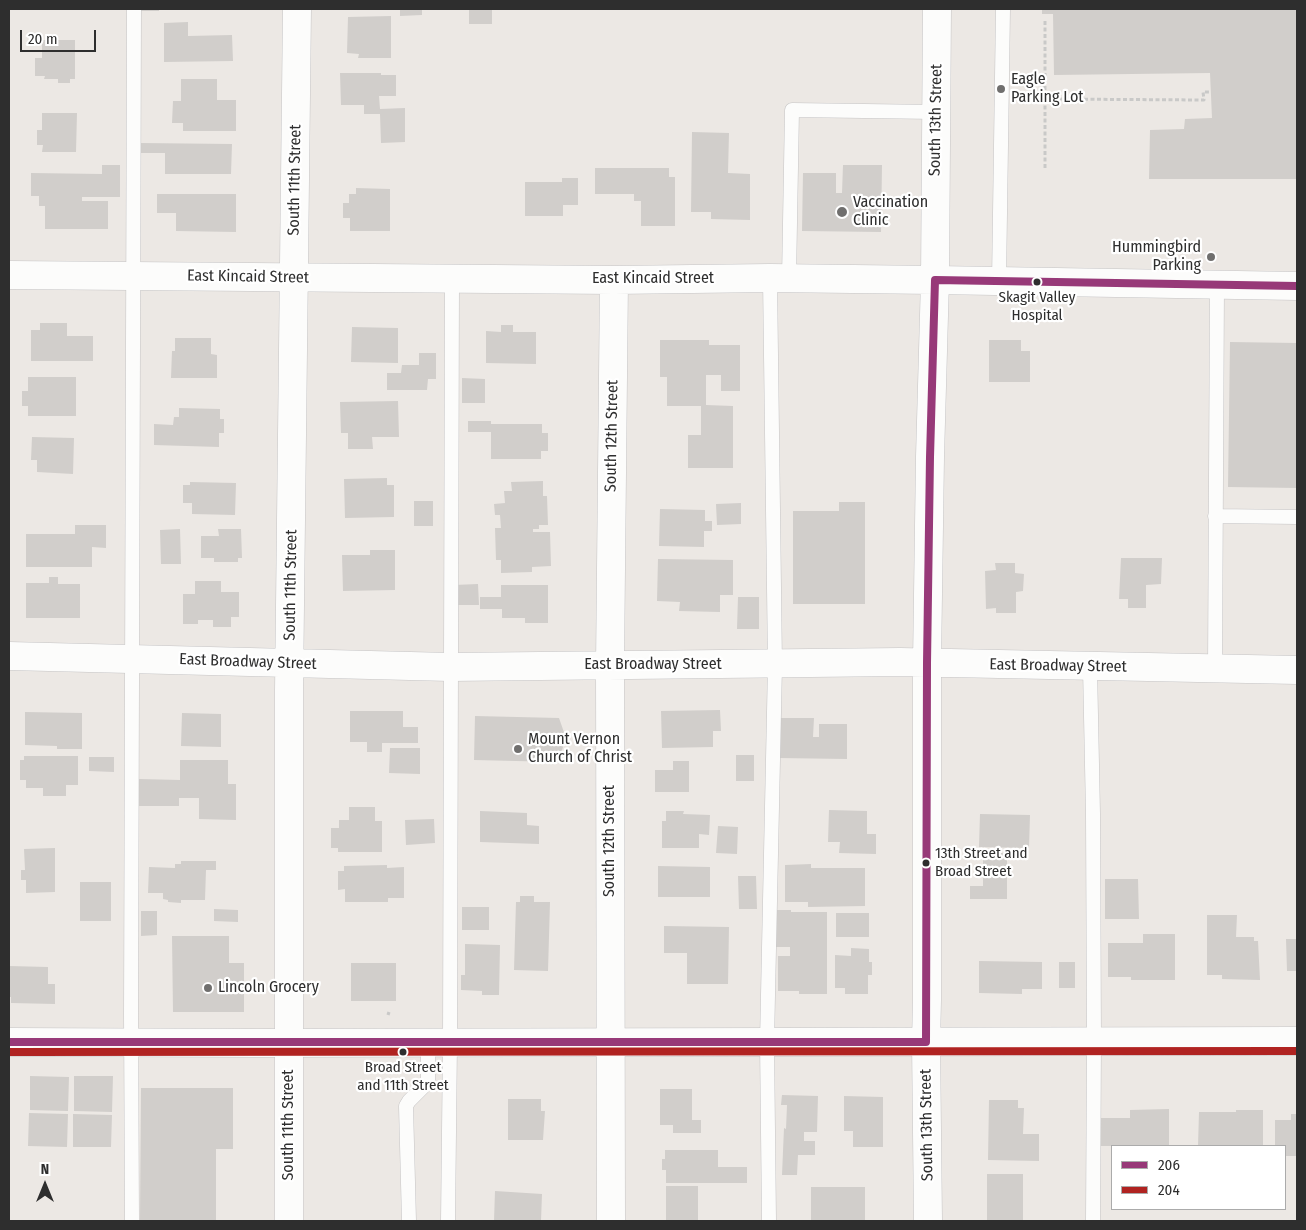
<!DOCTYPE html>
<html>
<head>
<meta charset="utf-8">
<style>
	body { margin:0 }
	#map { position:relative; width:1306px; height:1230px; overflow:hidden; background:#ece8e4; font-family:"Fira Sans Condensed",sans-serif }
	canvas { display:block }
	.frame { position:absolute; inset:0; border:10px solid #2e2e2e; pointer-events:none }
	.legend { position:absolute; left:1111px; top:1145px; width:175px; height:65px; box-sizing:border-box; background:#fff; border:1px solid #ababab; margin:0; padding:6px 9px; list-style:none; font-size:15px; color:#2e2e2e }
	.legend li { display:flex; align-items:center; gap:10px; height:25px }
	.legend b { width:25px; border:1px solid #ababab }
	.north { position:absolute; left:20px; top:1160px; width:50px; height:50px; -webkit-text-stroke:4px #fff; paint-order:stroke; rotate:0deg; font-size:14px; font-weight:700; line-height:20px; text-align:center; color:#2e2e2e }
	.north::after { content:''; display:block; margin:auto; width:18px; height:22px; background:#2e2e2e; clip-path:polygon(50% 0,100% 100%,50% 72%,0 100%) }
	.scale { position:absolute; left:20px; top:30px; width:76px; height:22px; box-sizing:border-box; border:2px solid #2e2e2e; border-top:0; padding-left:6px; font-size:15px; line-height:18px; white-space:nowrap; color:#2e2e2e; -webkit-text-stroke:4px #fff; paint-order:stroke }
</style>
</head>
<body>
<div id="map">
<canvas width="1306" height="1230"></canvas>
<div class="frame"></div>
<ul class="legend">
<li><b style="height:6px;background:#973978"></b>206</li>
<li><b style="height:6px;background:#b02321"></b>204</li>
</ul>
<div class="north">N</div>
<div class="scale">20 m</div>
</div>
<script>
const c = document.querySelector('canvas').getContext('2d');
c.lineJoin = 'round';
function fill(path, color) { c.fillStyle = color; c.fill(path, 'evenodd'); }
const toPath = rows => new Path2D(rows.map(r => 'M' + r).join(''));
function stroke(path, color, width, dash) { c.strokeStyle = color; c.lineWidth = width; c.lineCap = dash ? 'butt' : 'round'; c.setLineDash(dash || []); c.stroke(path); }
function write(font, color, halo, rows, align = 'center') {
  c.font = font + ' "Fira Sans Condensed",sans-serif'; c.lineWidth = 4.5; c.setLineDash([]); c.textBaseline = 'middle'; c.strokeStyle = halo; c.fillStyle = color; for (const [text, x, y, turn = 0] of rows) {
    c.save(); c.translate(x, y); c.rotate((+turn || 0) * Math.PI / 180); c.textAlign = isNaN(turn) ? turn : align; if (halo) c.strokeText(text, 0, 0); c.fillText(text, 0, 0); c.restore();
  }
}
fill(toPath([
	[140,9,159,9,159,11,140,11],
	[400,9,422,9,422,15,400,16],
	[469,9,492,9,492,24,469,24],
	[1042,9,1297,9,1297,179,1149,179,1150,130,1184,129,1185,119,1212,118,1210,73,1054,75,1053,14,1042,14],
	[391,16,391,58,358,58,359,54,347,53,348,17],
	[188,22,188,36,232,35,233,61,164,62,164,23],
	[42,40,75,40,75,79,70,79,70,83,58,83,58,79,44,79,45,76,35,76,35,58,42,58],
	[340,73,381,73,381,75,396,75,396,96,379,96,380,109,405,108,405,142,381,143,380,114,364,114,364,105,341,105],
	[181,79,217,79,217,100,236,100,236,131,183,131,183,123,172,123,173,101,181,101],
	[42,113,77,113,76,152,42,152,43,145,37,145,37,130,42,130],
	[692,132,729,133,728,173,750,174,750,220,711,219,711,212,691,212],
	[140,143,232,144,231,174,165,174,165,153,140,153],
	[102,165,120,165,120,197,82,197,82,201,108,201,108,229,45,229,45,206,39,206,39,196,31,196,31,173,102,174],
	[843,165,882,165,881,232,802,231,803,173,836,173,836,193,842,193],
	[595,168,669,168,669,177,675,177,675,226,641,226,641,201,634,201,634,194,595,194],
	[562,178,578,178,578,205,563,205,563,216,525,216,525,182,562,182],
	[356,188,390,189,390,231,350,231,350,218,343,218,343,203,349,203,349,194,356,194],
	[157,194,236,194,236,232,176,231,176,213,157,213],
	[40,323,67,323,67,336,93,336,93,361,31,361,31,330,40,330],
	[501,325,513,325,513,332,536,332,536,364,486,363,486,331,501,332],
	[352,327,398,328,398,363,351,362],
	[175,338,211,338,211,354,217,355,217,378,171,378,172,351,175,351],
	[660,340,709,340,709,345,740,345,740,391,721,391,721,375,706,375,706,405,733,406,733,468,688,468,688,435,701,435,701,406,667,406,667,377,660,377],
	[989,340,1021,340,1021,351,1030,351,1030,382,989,382],
	[1230,342,1297,343,1297,488,1228,487],
	[419,353,436,353,436,379,428,379,427,390,387,390,387,373,401,373,402,365,419,365],
	[28,377,76,377,76,416,28,416,28,406,22,406,22,391,28,391],
	[462,378,485,379,485,403,462,403],
	[398,401,399,437,372,437,373,449,348,449,348,433,341,433,340,402],
	[179,408,220,409,220,419,224,419,224,433,219,433,219,447,154,445,154,424,173,425,174,417,179,417],
	[468,421,491,421,491,424,542,424,542,433,548,433,548,451,541,451,541,459,491,459,491,432,468,432],
	[32,437,74,438,73,474,37,472,37,460,31,460],
	[387,478,387,485,394,485,394,517,345,518,344,479],
	[543,481,543,496,547,496,548,525,539,525,539,529,533,529,533,532,550,532,551,566,532,567,532,572,501,573,501,560,496,560,495,528,501,528,500,515,495,515,494,504,505,503,504,491,512,491,511,482],
	[190,482,236,483,235,515,192,514,192,503,183,503,183,485,190,485],
	[414,501,433,501,433,526,414,526],
	[839,502,865,502,865,604,793,604,793,511,839,511],
	[741,503,741,524,717,525,716,504],
	[660,509,705,510,705,521,712,521,712,531,704,531,704,547,659,546],
	[75,525,106,525,106,548,92,547,92,567,26,567,26,534,75,534],
	[180,529,181,564,161,564,160,530],
	[218,529,241,529,242,558,238,558,238,562,214,562,214,558,201,558,201,536,219,536],
	[370,550,395,550,395,590,343,591,342,555,370,555],
	[1121,558,1162,558,1161,584,1146,585,1146,608,1128,608,1128,599,1119,599],
	[658,559,733,560,733,595,720,595,720,612,679,611,680,602,657,601],
	[995,563,1015,563,1015,573,1024,574,1023,591,1016,592,1016,613,996,613,996,608,986,609,985,571,996,570],
	[49,577,58,577,58,584,80,584,80,618,26,618,26,583,49,583],
	[195,581,221,581,221,592,239,592,239,617,231,617,231,627,213,627,213,620,198,620,198,624,183,624,183,594,195,594],
	[478,584,479,605,454,605,454,585],
	[501,585,548,585,548,623,525,623,525,618,502,618,502,609,480,609,480,597,501,597],
	[738,597,759,597,759,629,737,629],
	[720,710,721,731,713,731,713,747,662,748,661,711],
	[350,711,403,711,403,727,418,727,418,743,382,743,382,752,367,752,367,742,350,742],
	[25,712,82,713,82,749,57,749,57,746,25,745],
	[182,713,221,714,221,747,181,746],
	[475,716,559,718,566,738,558,762,474,760],
	[778,718,814,718,813,737,819,737,819,724,847,724,847,759,778,758],
	[390,748,420,748,420,774,389,773],
	[736,755,754,755,754,781,736,781],
	[24,756,78,756,78,785,66,785,66,796,43,796,43,788,26,788,26,780,20,780,20,760,24,760],
	[89,757,114,757,114,772,89,771],
	[180,760,228,760,228,784,236,784,236,820,199,819,199,798,179,798,179,806,139,806,139,779,180,780],
	[673,761,689,761,689,792,655,792,655,770,673,770],
	[349,807,375,807,375,821,382,821,382,852,338,852,338,848,331,848,331,828,339,828,339,820,349,820],
	[829,810,867,811,867,834,876,834,876,854,839,853,840,842,828,842],
	[480,811,527,813,527,825,539,826,539,844,480,842],
	[666,811,684,811,683,814,710,815,709,835,699,834,699,848,662,848,662,821,666,821],
	[980,814,1030,815,1029,848,979,847],
	[434,819,435,843,406,845,405,820],
	[718,826,738,827,737,854,716,853],
	[55,848,55,892,26,893,26,880,21,880,21,870,25,870,24,849],
	[983,853,1007,853,1007,899,970,899,970,886,983,886],
	[181,861,216,861,216,870,206,870,205,900,181,900,181,903,168,902,168,900,163,899,163,893,148,893,149,867,175,868,175,864,181,864],
	[811,864,811,868,865,868,865,906,808,907,808,902,785,902,785,865],
	[387,865,387,868,404,867,404,898,388,898,388,902,345,902,345,889,338,890,338,871,344,871,344,866],
	[658,866,710,867,710,897,658,897],
	[738,876,756,876,757,909,739,909],
	[1105,879,1138,879,1139,919,1105,919],
	[80,882,111,882,111,921,80,921],
	[520,896,534,896,534,902,550,902,548,971,514,970,516,902,520,902],
	[462,907,489,907,489,930,462,930],
	[214,909,238,910,238,922,214,921],
	[775,910,791,910,791,912,827,912,827,994,799,994,799,991,778,991,778,956,790,956,790,947,775,947],
	[141,911,157,911,157,935,141,936],
	[836,913,869,913,869,937,836,937],
	[1207,915,1237,915,1236,937,1254,937,1254,941,1258,941,1260,980,1222,979,1222,975,1207,975],
	[664,926,729,927,728,984,687,984,687,953,664,953],
	[1143,934,1175,934,1175,980,1131,980,1131,977,1108,977,1108,943,1143,943],
	[172,936,229,936,229,963,244,963,244,1012,173,1012],
	[1286,939,1297,939,1297,971,1287,971],
	[465,944,500,945,499,995,482,995,482,991,461,990,461,975,465,975],
	[851,948,869,949,869,962,872,962,872,975,868,975,868,994,845,994,845,988,835,988,835,955,851,956],
	[979,961,1042,962,1042,989,1022,989,1022,994,979,993],
	[1059,962,1075,962,1075,988,1059,988],
	[351,963,396,963,396,1001,351,1001],
	[9,966,48,967,48,984,55,984,55,1004,11,1003,11,997,9,997],
	[30,1076,69,1077,68,1111,30,1110],
	[74,1076,113,1076,112,1112,74,1111],
	[141,1088,233,1088,233,1149,216,1149,216,1221,140,1221],
	[660,1089,692,1089,692,1120,701,1120,701,1133,673,1133,673,1125,660,1125],
	[782,1095,818,1096,817,1132,804,1132,804,1141,815,1141,815,1155,798,1155,797,1175,782,1175,784,1128,786,1129,787,1105,781,1105],
	[844,1096,883,1097,883,1147,853,1147,853,1131,844,1131],
	[508,1099,541,1099,541,1111,545,1111,543,1140,508,1140],
	[989,1100,1018,1100,1018,1108,1024,1108,1023,1134,1039,1134,1039,1161,988,1160],
	[1169,1109,1169,1146,1099,1146,1099,1118,1130,1118,1130,1110],
	[1236,1110,1263,1110,1263,1146,1198,1146,1199,1112,1236,1112],
	[29,1113,68,1114,67,1147,28,1146],
	[73,1114,112,1115,111,1147,73,1147],
	[1291,1114,1297,1114,1297,1156,1285,1156,1285,1146,1275,1146,1275,1120,1291,1120],
	[665,1150,718,1150,718,1167,747,1167,747,1183,666,1183,666,1170,662,1170,662,1159,665,1159],
	[987,1174,1023,1174,1023,1221,987,1221],
	[666,1186,698,1186,698,1221,666,1221],
	[811,1187,865,1187,865,1221,811,1221],
	[495,1191,542,1194,541,1221,494,1221]
]), '#d1cecb');
const service = toPath([
	[789,279,792,110,936,112],
	[999,281,1003,9],
	[1215,516,1297,517],
	[1090,667,1093,814,1094,1042,1093,1221],
	[1215,669,1217,285],
	[132,1221,131,1013,134,9],
	[409,1221,406,1106,409,1101,428,1082,428,1042],
	[448,1221,450,1042,452,278],
	[769,1221,767,1042,775,665,770,278]
]);
const minor = toPath([
	[9,275,614,280,770,278,935,280,1297,286],
	[9,656,450,667,900,662,1297,670],
	[289,1221,289,690,297,9],
	[611,1221,610,665,614,280],
	[928,1221,926,1042,927,1000,927,663,930,457,935,280,937,9]
]);
const tertiary = toPath([
	[9,1042,257,1043,1297,1041]
]);
stroke(service, '#c5c4c5', 15);
stroke(minor, '#c5c4c5', 29);
stroke(tertiary, '#c5c4c5', 29);
stroke(toPath([
	[1045,99,1204,100,1203,92,1211,92],
	[1045,168,1045,20],
	[387,1013,390,1014]
]), '#c9c9c8', 3, [4, 2.5]);
stroke(service, '#fcfcfb', 14);
stroke(minor, '#fcfcfb', 28);
stroke(tertiary, '#fcfcfb', 28);
stroke(toPath([
	[9,1042,926,1042,927,663,930,457,935,280,1297,286]
]), '#973978', 8);
stroke(toPath([
	[9,1052,1297,1051]
]), '#b02321', 8);
for (const [x, y, r, color] of [
	[1001,89,5,"#706f6e"],
	[842,212,6,"#706f6e"],
	[1211,257,5,"#706f6e"],
	[1037,282,4.5,"#2e2e2e"],
	[518,749,5,"#706f6e"],
	[926,863,4.5,"#2e2e2e"],
	[208,988,5,"#706f6e"],
	[403,1052,4.5,"#2e2e2e"]
]) { const dot = new Path2D(); dot.arc(x, y, r, 0, 2 * Math.PI); c.fillStyle = color; c.fill(dot); stroke(dot, '#fff', 2); }
write('15px', '#2e2e2e', '#fff', [
	["Skagit Valley",1037,298],
	["Hospital",1037,316],
	["13th Street and",935,854,"left"],
	["Broad Street",935,872,"left"],
	["Broad Street",403,1068],
	["and 11th Street",403,1086]
]);
write('16px', '#2e2e2e', '#fff', [
	["Eagle",1011,80],
	["Parking Lot",1011,98],
	["Vaccination",853,203],
	["Clinic",853,221],
	["Hummingbird",1201,248,"right"],
	["Parking",1201,266,"right"],
	["Mount Vernon",528,740],
	["Church of Christ",528,758],
	["Lincoln Grocery",218,988]
], 'left');
write('16px', '#2e2e2e', '#fff', [
	["South 13th Street",936,120,-89],
	["South 11th Street",295,180,-89],
	["East Kincaid Street",248,277,1],
	["East Kincaid Street",653,279],
	["South 12th Street",612,436,-89],
	["South 11th Street",291,585,-89],
	["East Broadway Street",248,662,2],
	["East Broadway Street",653,665],
	["East Broadway Street",1058,666,1],
	["South 12th Street",610,841,-90],
	["South 11th Street",289,1125,-90],
	["South 13th Street",927,1125,-91]
]);
</script>
</body>
</html>
